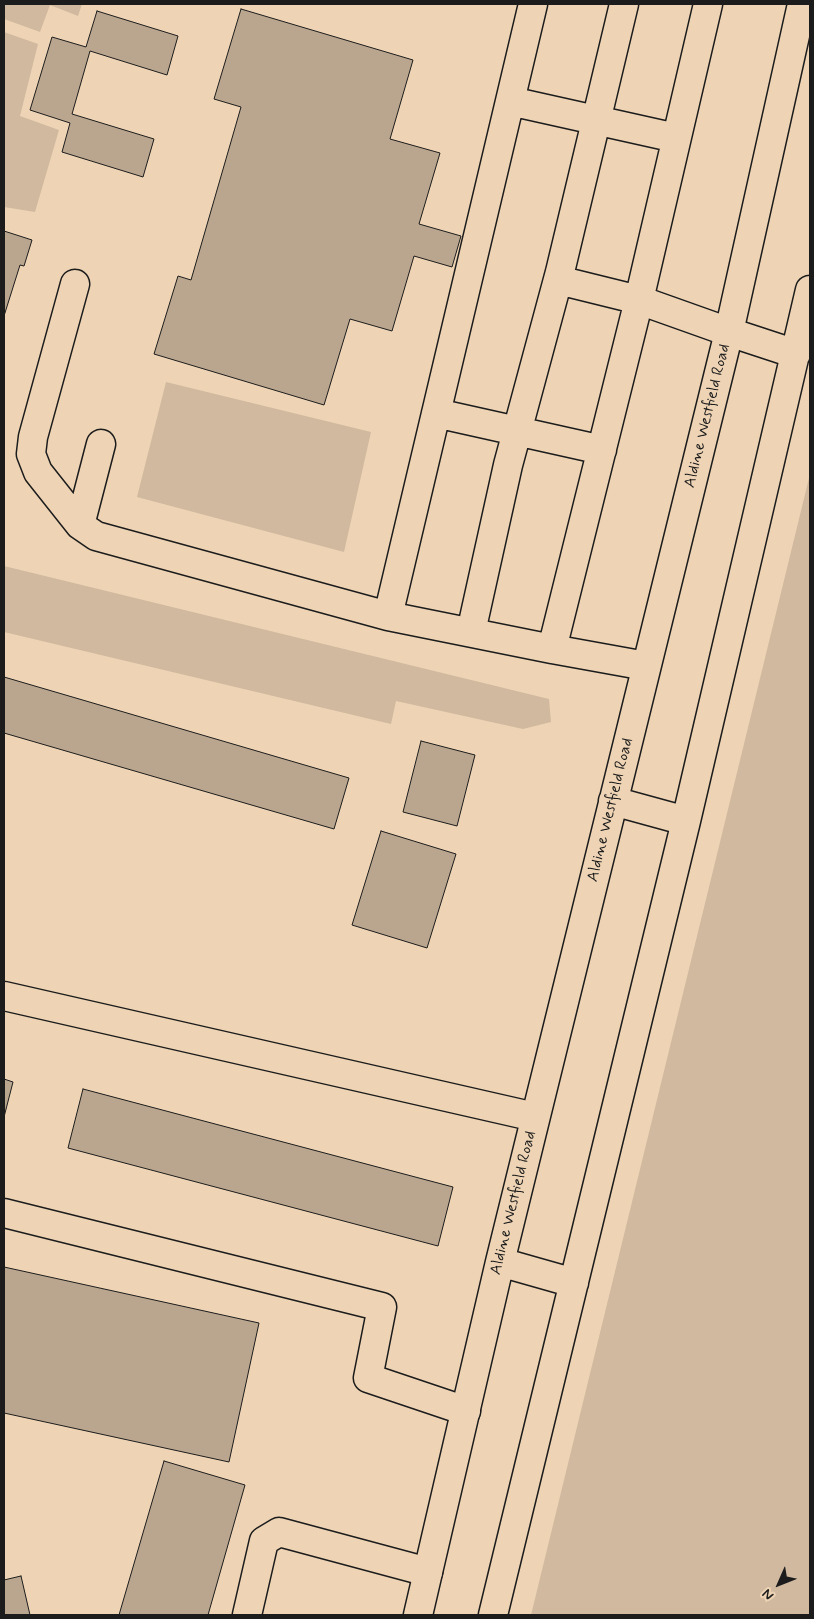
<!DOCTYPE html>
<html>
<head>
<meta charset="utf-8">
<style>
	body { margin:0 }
	#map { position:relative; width:814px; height:1619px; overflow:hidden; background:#eed4b5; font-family:Mynerve,sans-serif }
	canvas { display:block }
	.frame { position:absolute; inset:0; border:5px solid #1c1c1c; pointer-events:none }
	.north { position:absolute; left:754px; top:1559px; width:50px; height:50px; -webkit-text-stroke:4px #eed4b5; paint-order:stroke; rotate:226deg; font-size:14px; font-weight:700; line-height:20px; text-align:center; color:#1c1c1c }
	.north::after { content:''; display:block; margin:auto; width:18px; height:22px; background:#1c1c1c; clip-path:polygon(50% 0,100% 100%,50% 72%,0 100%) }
</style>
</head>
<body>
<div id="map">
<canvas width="814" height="1619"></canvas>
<div class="frame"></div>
<div class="north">N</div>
</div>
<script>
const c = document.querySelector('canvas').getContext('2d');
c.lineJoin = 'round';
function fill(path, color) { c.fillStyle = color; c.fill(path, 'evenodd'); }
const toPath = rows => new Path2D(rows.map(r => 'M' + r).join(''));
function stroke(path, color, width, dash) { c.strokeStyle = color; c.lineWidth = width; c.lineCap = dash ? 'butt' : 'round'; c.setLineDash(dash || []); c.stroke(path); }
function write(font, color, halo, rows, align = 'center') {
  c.font = font + ' Mynerve,sans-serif'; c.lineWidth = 4; c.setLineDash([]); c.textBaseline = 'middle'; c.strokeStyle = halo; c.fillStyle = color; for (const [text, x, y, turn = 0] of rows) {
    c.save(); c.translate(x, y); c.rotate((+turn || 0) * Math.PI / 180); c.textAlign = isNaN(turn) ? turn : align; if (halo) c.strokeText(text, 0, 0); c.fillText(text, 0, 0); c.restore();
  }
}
fill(toPath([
	[4,4,82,4,78,16,50,5,40,32,4,19],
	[4,32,38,44,20,116,59,130,35,212,4,207],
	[166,382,371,432,344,552,137,497],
	[810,474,810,1615,531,1615],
	[4,566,549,699,551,722,523,729,396,701,391,724,4,632]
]), '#d0b99f');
const building = toPath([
	[241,9,413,60,390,139,440,153,419,224,461,236,452,267,414,256,392,331,350,319,324,405,154,354,178,276,191,280,241,107,214,99,241,9],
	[97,11,178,36,167,75,90,51,72,114,154,139,143,177,62,152,70,123,30,110,52,37,86,47,97,11],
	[4,231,32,240,24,266,20,265,4,316,4,231],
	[4,677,349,778,334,829,4,733,4,677],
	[421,741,475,755,457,826,403,812,421,741],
	[381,831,456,854,427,948,352,925,381,831],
	[4,1079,13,1082,4,1117,4,1079],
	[83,1089,453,1187,438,1246,68,1148,83,1089],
	[4,1267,259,1323,229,1462,4,1413,4,1267],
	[164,1461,245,1485,208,1615,119,1615,164,1461],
	[21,1576,30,1615,4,1615,4,1580,21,1576]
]);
fill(building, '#baa68f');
stroke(building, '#1c1c1c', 1);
const minor = toPath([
	[533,4,388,616,552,649],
	[510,101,676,138],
	[558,280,639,300,708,4],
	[75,284,33,437,31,454,38,472,80,525,96,536,388,616],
	[436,413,602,450],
	[80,525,101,444],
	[471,632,508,465,560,272,624,4],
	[646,666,552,649,639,300,729,332],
	[4,996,535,1117],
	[4,1213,382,1307,368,1378,466,1411],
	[247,1615,264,1541,279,1532,428,1572]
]);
const major = toPath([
	[729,332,796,354],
	[613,801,686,821],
	[500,1262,574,1283],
	[418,1615,500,1262,729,332,802,4],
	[493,1615,686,821,810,290]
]);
stroke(minor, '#1c1c1c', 31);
stroke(major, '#1c1c1c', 31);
stroke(minor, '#eed4b5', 28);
stroke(major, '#eed4b5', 28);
write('16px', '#1c1c1c', '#eed4b5', [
	["Aldine Westfield Road",708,416,-76],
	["Aldine Westfield Road",611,810,-76],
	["Aldine Westfield Road",514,1203,-76]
]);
</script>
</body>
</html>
